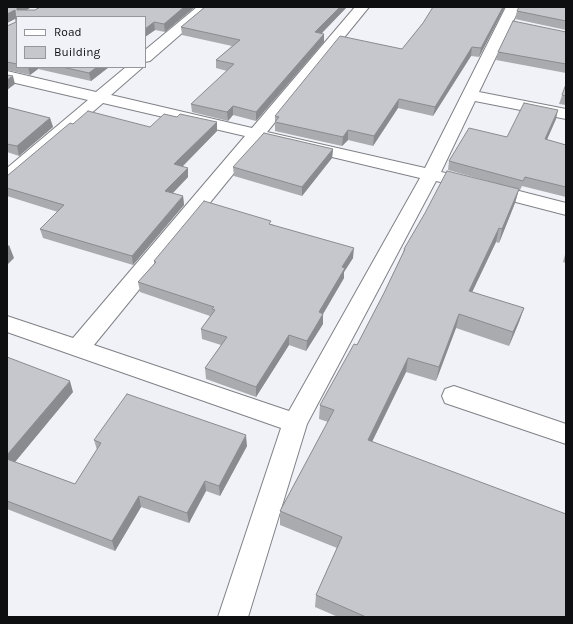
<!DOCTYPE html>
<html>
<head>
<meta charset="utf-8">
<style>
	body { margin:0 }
	#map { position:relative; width:573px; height:624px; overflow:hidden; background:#f0f2f7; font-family:Karla,sans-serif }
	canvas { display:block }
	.frame { position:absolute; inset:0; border:8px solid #0e0f10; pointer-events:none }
	.legend { position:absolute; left:16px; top:16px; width:130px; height:52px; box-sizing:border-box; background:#f0f2f7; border:1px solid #96979b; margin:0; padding:5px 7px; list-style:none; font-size:12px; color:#0e0f10 }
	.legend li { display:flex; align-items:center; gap:8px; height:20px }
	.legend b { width:20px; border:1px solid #96979b }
</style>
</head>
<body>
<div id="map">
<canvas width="573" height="624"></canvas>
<div class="frame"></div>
<ul class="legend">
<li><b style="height:5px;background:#fff"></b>Road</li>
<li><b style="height:11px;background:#c5c7cc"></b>Building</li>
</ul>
</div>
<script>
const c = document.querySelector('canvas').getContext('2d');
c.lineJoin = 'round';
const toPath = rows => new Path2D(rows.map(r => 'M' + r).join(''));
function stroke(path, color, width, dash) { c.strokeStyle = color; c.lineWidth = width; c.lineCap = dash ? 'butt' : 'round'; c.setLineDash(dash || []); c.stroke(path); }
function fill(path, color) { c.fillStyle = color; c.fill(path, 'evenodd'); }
const minor = toPath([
	[197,7,212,7,150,61,145,62,145,50,197,7],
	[355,7,369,7,267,132,425,168,506,7,520,7,479,92,566,109,566,119,475,101,441,172,451,174,454,178,451,182,445,183,436,181,307,424,248,617,218,617,281,428,7,332,7,316,73,338,245,136,103,103,13,181,7,182,7,168,88,100,7,81,7,71,96,92,126,67,143,67,111,95,252,128,355,7],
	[261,140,420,178,289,411,94,345,261,140],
	[488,183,566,203,566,215,481,193,479,189,481,185,488,183],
	[454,386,566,424,566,444,445,403,442,396,445,389,454,386]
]);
stroke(minor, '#808287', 2);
fill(minor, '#fff');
fill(toPath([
	[7,7,31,7,27,10,35,10,40,7,195,7,165,32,155,30,145,37,145,17,17,17,17,67,109,67,91,81,38,69,30,75,7,70,7,26,16,22,16,18,7,23],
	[205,7,347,7,322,33,324,42,256,121,233,115,228,121,192,112,191,104,227,71,216,68,216,60,232,46,182,35,181,27],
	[505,7,479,57,471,56,433,116,398,108,373,146,348,140,342,146,275,131,275,116,402,49,423,23],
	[566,7,566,30,515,19,517,11],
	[566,32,566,73,496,60,498,52],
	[566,84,566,105,559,104],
	[7,107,50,118,53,127,19,156,7,152],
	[556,119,547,140,566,145,566,197,522,186,520,190,448,170,449,161,507,137],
	[73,124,150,127,217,131,182,167,188,177,173,193,183,196,184,205,133,265,43,238,40,229,58,212,7,196,7,176],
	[333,149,332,158,302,196,234,176,233,167],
	[519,189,515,203,499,243,496,242,472,292,524,308,519,322,509,346,456,328,436,381,406,372,372,442,566,617,338,617,315,607,316,595,337,548,280,525,280,511,328,422,319,419,320,405,357,345,384,293,403,253,404,249],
	[271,224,353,258,344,272,344,278,323,314,323,324,306,351,289,345,256,397,206,379,205,368,221,345,202,339,201,329,210,316,140,292,138,282,154,264,154,261],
	[566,251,566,263,563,262],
	[7,357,73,392,15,462,75,484,97,450,94,440,247,446,220,496,206,491,189,523,141,507,115,551,7,509]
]), '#a9abaf');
fill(toPath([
	[19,7,31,7,19,16,17,10,17,8],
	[184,7,195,7,165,32,164,24],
	[340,7,347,7,315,40,315,32],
	[503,7,505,7,479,57,481,48],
	[15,10,17,18,7,23,7,14],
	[154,22,155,30,145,37,145,29],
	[324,34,324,42,256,121,256,112],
	[472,47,471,56,433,116,435,107],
	[28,67,38,67,38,69,30,75],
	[97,67,109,67,91,81,89,73],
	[13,76,15,84,7,90,7,80],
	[399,99,398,108,373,146,374,136],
	[233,106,233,115,228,121,227,112],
	[558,110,556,119,543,148,545,139],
	[50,118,53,127,19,156,17,146],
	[217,122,217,131,176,173,174,164],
	[348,130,348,140,342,146,343,137],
	[333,149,332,158,302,196,302,187],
	[188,168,188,177,166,200,165,191],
	[519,189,515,203,499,243,502,229],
	[183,196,184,205,133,265,132,256],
	[499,228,496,242,466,305,469,291],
	[9,245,14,258,7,265,7,247],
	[354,248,353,258,344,272,344,278,323,314,323,324,306,351,307,341,319,312,342,267],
	[524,308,519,322,509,346,513,332],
	[459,314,456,328,436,381,439,367],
	[289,335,289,345,256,397,256,387],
	[408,358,406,372,366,454,368,440],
	[70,381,73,392,10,468,7,462,7,455],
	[246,435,247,446,220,496,219,486],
	[205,481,206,491,189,523,187,513],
	[139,496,141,507,115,551,112,541]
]), '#8a8b8f');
const building = toPath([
	[7,7,19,7,17,8,17,10,35,10,40,7,184,7,164,24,154,22,145,29,145,17,17,17,17,64,7,62,7,26,16,22,15,10,7,14,7,7],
	[205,7,340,7,315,32,324,34,256,112,233,106,227,112,191,104,234,64,216,60,240,40,181,27,205,7],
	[433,7,503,7,481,48,472,47,435,107,399,99,374,136,348,130,343,137,275,122,279,117,275,116,340,36,402,49,423,23,433,7],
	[519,7,566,7,566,21,517,11,519,7],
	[513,21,566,32,566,64,498,52,513,21],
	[62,67,97,67,89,73,62,67],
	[7,75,13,76,7,80,7,75],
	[566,84,566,96,562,95,566,84],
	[524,103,558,110,545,139,566,145,566,187,525,177,523,181,449,161,469,128,507,137,524,103],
	[7,107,50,118,17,146,7,144,7,107],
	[88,111,150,127,164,114,177,117,180,114,217,122,174,164,188,168,165,191,183,196,132,256,40,229,64,205,7,188,7,176,70,123,73,124,88,111],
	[264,133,333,149,302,187,233,167,264,133],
	[447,171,519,189,502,229,499,228,469,291,524,308,513,332,459,314,439,367,408,358,368,440,566,514,566,617,366,617,316,595,342,537,280,511,334,410,320,405,354,344,357,345,384,293,405,249,404,249,425,213,447,171],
	[204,201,271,221,269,224,354,248,342,267,345,268,319,312,323,314,307,341,289,335,256,387,205,368,227,337,201,329,215,310,212,309,214,307,138,282,156,262,154,261,204,201],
	[7,357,70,381,7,455,7,357],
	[127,394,246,435,219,486,205,481,187,513,139,496,112,541,7,501,7,459,75,484,101,443,94,440,127,394]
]);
fill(building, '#c5c7cc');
stroke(building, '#8a8b8f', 1);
</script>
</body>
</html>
